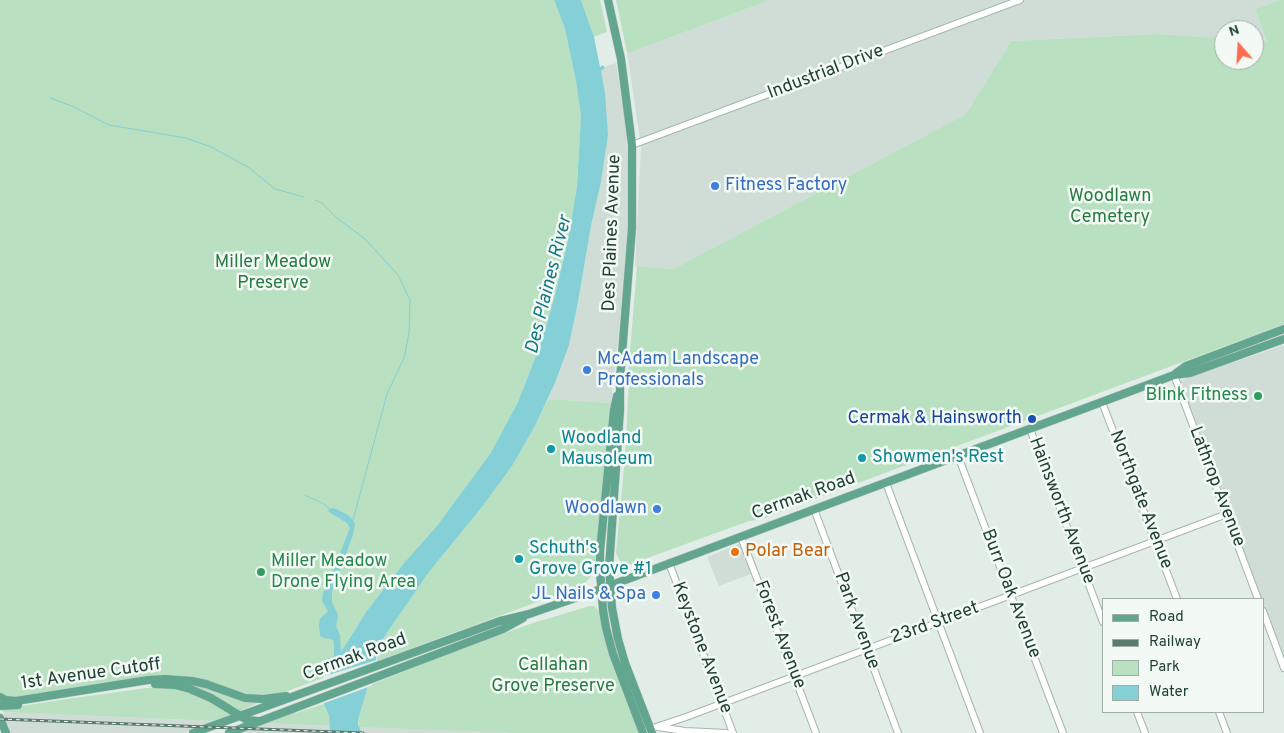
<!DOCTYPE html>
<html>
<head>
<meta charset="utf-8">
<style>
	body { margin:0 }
	#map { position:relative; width:1284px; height:733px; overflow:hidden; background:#e2ede7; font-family:Overpass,sans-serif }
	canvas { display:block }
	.legend { position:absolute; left:1102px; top:598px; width:162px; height:115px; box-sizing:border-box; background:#f3f9f5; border:1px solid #9fafa8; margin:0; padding:6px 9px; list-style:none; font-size:15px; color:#204035 }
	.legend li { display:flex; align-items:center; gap:10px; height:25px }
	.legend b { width:25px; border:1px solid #9fafa8 }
	.north { position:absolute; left:1214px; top:20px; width:50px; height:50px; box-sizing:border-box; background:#f3f9f5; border:1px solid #9fafa8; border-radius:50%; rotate:341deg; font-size:14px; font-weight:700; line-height:20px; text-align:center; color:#204035 }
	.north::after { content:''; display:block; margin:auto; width:18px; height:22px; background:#fd6e50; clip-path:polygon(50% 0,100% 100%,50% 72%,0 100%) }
</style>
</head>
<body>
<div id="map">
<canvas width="1284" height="733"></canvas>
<ul class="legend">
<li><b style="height:6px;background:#63a690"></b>Road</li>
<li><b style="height:6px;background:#5b7b70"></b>Railway</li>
<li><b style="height:14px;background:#b9e0c0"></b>Park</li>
<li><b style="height:14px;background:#85d0d7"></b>Water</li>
</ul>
<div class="north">N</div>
</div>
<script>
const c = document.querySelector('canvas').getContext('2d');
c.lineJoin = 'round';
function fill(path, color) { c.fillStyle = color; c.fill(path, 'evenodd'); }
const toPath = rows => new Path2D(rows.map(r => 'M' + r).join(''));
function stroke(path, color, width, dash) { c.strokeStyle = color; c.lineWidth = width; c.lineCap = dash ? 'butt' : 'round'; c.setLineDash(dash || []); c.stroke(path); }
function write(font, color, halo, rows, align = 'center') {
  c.font = font + ' Overpass,sans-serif'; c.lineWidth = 5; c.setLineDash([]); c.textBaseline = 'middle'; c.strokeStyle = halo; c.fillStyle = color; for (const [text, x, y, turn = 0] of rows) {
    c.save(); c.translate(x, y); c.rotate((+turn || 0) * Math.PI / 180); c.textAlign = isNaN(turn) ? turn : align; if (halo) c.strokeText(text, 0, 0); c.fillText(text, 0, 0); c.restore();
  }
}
fill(toPath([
	[770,0,1280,0,1255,9,1267,43,1254,42,1254,30,1224,30,1224,39,1156,34,1011,41,966,114,673,269,635,266,641,146,627,52,632,52],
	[616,63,625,119,629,186,629,218,619,332,611,403,548,399,555,383,569,345,578,302,591,226,601,182,605,92,601,71,607,66],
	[1284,345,1284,664,1263,607,1263,599,1260,599,1179,381],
	[744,542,756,572,719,586,707,557],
	[3,712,215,721,184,733,11,733],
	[266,723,330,726,330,733,240,733],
	[359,727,370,727,516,733,362,733]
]), '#d0ddd6');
fill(toPath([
	[0,0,554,0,565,29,571,57,576,81,581,117,577,186,568,240,555,295,542,340,518,402,490,454,436,527,404,563,366,612,350,637,330,674,324,676,323,678,282,693,255,698,189,679,14,699,0,694],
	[581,0,600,0,607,32,594,37],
	[616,0,770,0,632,52,627,52],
	[1280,0,1284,0,1284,324,759,520,749,521,631,564,625,564,620,561,616,553,625,457,629,381,628,376,637,266,673,269,966,114,1011,41,1157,34,1215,38,1224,39,1224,60,1254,60,1254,42,1267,42,1255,9],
	[548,399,611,403,596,563,591,576,585,583,575,588,377,661,378,646,429,572,482,507,512,466,535,426],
	[590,606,594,606,600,613,605,639,612,664,639,733,514,733,359,727,358,720,368,687,372,685,373,684,460,649,533,623],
	[189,683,257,702,257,703,239,712,188,686],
	[161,686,170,687,203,697,231,715,215,721,3,712,2,711,3,709,67,699],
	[324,704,329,716,330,726,266,723,295,712,296,713]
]), '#b9e0c0');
fill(toPath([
	[554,0,581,0,594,37,600,67,603,65,605,68,601,71,605,92,608,135,601,182,591,226,578,302,569,345,555,383,535,426,512,466,482,507,429,572,378,646,376,660,358,720,358,724,362,733,330,733,329,716,324,704,330,674,336,663,334,654,334,644,333,640,321,637,320,635,319,625,320,619,328,611,322,601,323,593,329,581,350,528,347,523,329,512,328,510,332,508,336,509,348,515,353,520,355,524,353,535,332,591,332,602,338,615,336,626,340,635,341,652,366,612,404,563,436,527,490,454,518,402,542,340,555,295,568,240,577,186,581,117,576,81,565,29]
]), '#85d0d7');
fill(toPath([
	[377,660,371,686,322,704,328,675]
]), '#e2ede7');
stroke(toPath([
	[51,98,74,107,109,125,186,138,211,147,248,167,275,189,304,197],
	[315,200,322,203,337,218,365,239,398,275,410,300,409,333,404,358,387,394,353,520],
	[305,495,324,504,330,509],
	[328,659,334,657]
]), '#85d0d7', 1);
const minor = toPath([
	[632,145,1020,0],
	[1174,375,1258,599],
	[1102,402,1177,599],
	[1030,429,1103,622],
	[958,456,1063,733],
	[886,483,980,733],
	[814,509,898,733],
	[741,537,816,733],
	[669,563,733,733],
	[1263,611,1284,668],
	[1137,712,1145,733],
	[1219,712,1227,733],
	[658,727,685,731,727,733],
	[647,730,686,717,1227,514]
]);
const major = toPath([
	[608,0,621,59,632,145,632,228,620,379,620,410,609,568,612,608,618,639,625,663,652,733],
	[1175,374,1186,366,1284,329],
	[617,396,614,410,600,551,600,571,603,610,606,628,613,654,643,733],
	[155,684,175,685,190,689,211,698,247,720,257,721],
	[0,697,6,700,16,701,148,680,165,679,192,681,206,684,245,698,264,699,286,696],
	[0,706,18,705],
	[0,718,6,733],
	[193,733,500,621,529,614,601,589,1174,375,1190,373,1284,339],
	[229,733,503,629,523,618]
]);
stroke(minor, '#a4b6ae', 8);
stroke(major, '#c1cac6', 9);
stroke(minor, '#fff', 6);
stroke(major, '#63a690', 8);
const rail = toPath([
	[0,719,363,733]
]);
stroke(rail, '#5b7b70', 3);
stroke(rail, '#f3f9f5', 1, [4]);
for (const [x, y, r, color] of [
	[715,186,5,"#3f7fe0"],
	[587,370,5,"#3f7fe0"],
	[1258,396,5,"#2e9e5b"],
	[1032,419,5,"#1a4fb4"],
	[551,449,5,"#0f9aa8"],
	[862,458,5,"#0f9aa8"],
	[657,509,5,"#3f7fe0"],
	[735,552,5,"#e8710a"],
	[519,559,5,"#0f9aa8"],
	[261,572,5,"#2e9e5b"],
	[656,595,5,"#3f7fe0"]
]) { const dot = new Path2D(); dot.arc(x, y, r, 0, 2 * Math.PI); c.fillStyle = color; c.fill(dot); stroke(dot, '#f3f9f5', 2); }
write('18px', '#204035', '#f3f9f5', [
	["Industrial Drive",826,73,-21],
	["Des Plaines Avenue",613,233,-88],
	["Lathrop Avenue",1216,487,69],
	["Cermak Road",804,497,-20],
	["Northgate Avenue",1140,500,69],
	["Hainsworth Avenue",1061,511,69],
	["Burr Oak Avenue",1010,594,69],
	["Park Avenue",856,621,70],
	["23rd Street",935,624,-20],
	["Forest Avenue",779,635,69],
	["Keystone Avenue",701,648,69],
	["Cermak Road",355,658,-20],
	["1st Avenue Cutoff",91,675,-8]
]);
write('18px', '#366cbe', '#f3f9f5', [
	["Fitness Factory",725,186],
	["McAdam Landscape",597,360],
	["Professionals",597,381],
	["Woodlawn",647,509,"right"],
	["JL Nails & Spa",646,595,"right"]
], 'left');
write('18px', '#277a41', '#f3f9f5', [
	["Woodlawn",1110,197],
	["Cemetery",1110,218],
	["Miller Meadow",273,263],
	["Preserve",273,284],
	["Callahan",553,666],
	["Grove Preserve",553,687]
]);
write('18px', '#27864d', '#f3f9f5', [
	["Blink Fitness",1248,396],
	["Miller Meadow",271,562,"left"],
	["Drone Flying Area",271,583,"left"]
], 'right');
write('18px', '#164399', '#f3f9f5', [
	["Cermak & Hainsworth",1022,419]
], 'right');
write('18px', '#0d838f', '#f3f9f5', [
	["Woodland",561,439],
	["Mausoleum",561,460],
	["Showmen's Rest",872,458],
	["Schuth's",529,549],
	["Grove Grove #1",529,570]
], 'left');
write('18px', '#c56008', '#f3f9f5', [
	["Polar Bear",745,552]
], 'left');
write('italic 19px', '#157781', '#f3f9f5', [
	["Des Plaines River",550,285,-76]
]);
</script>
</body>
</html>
